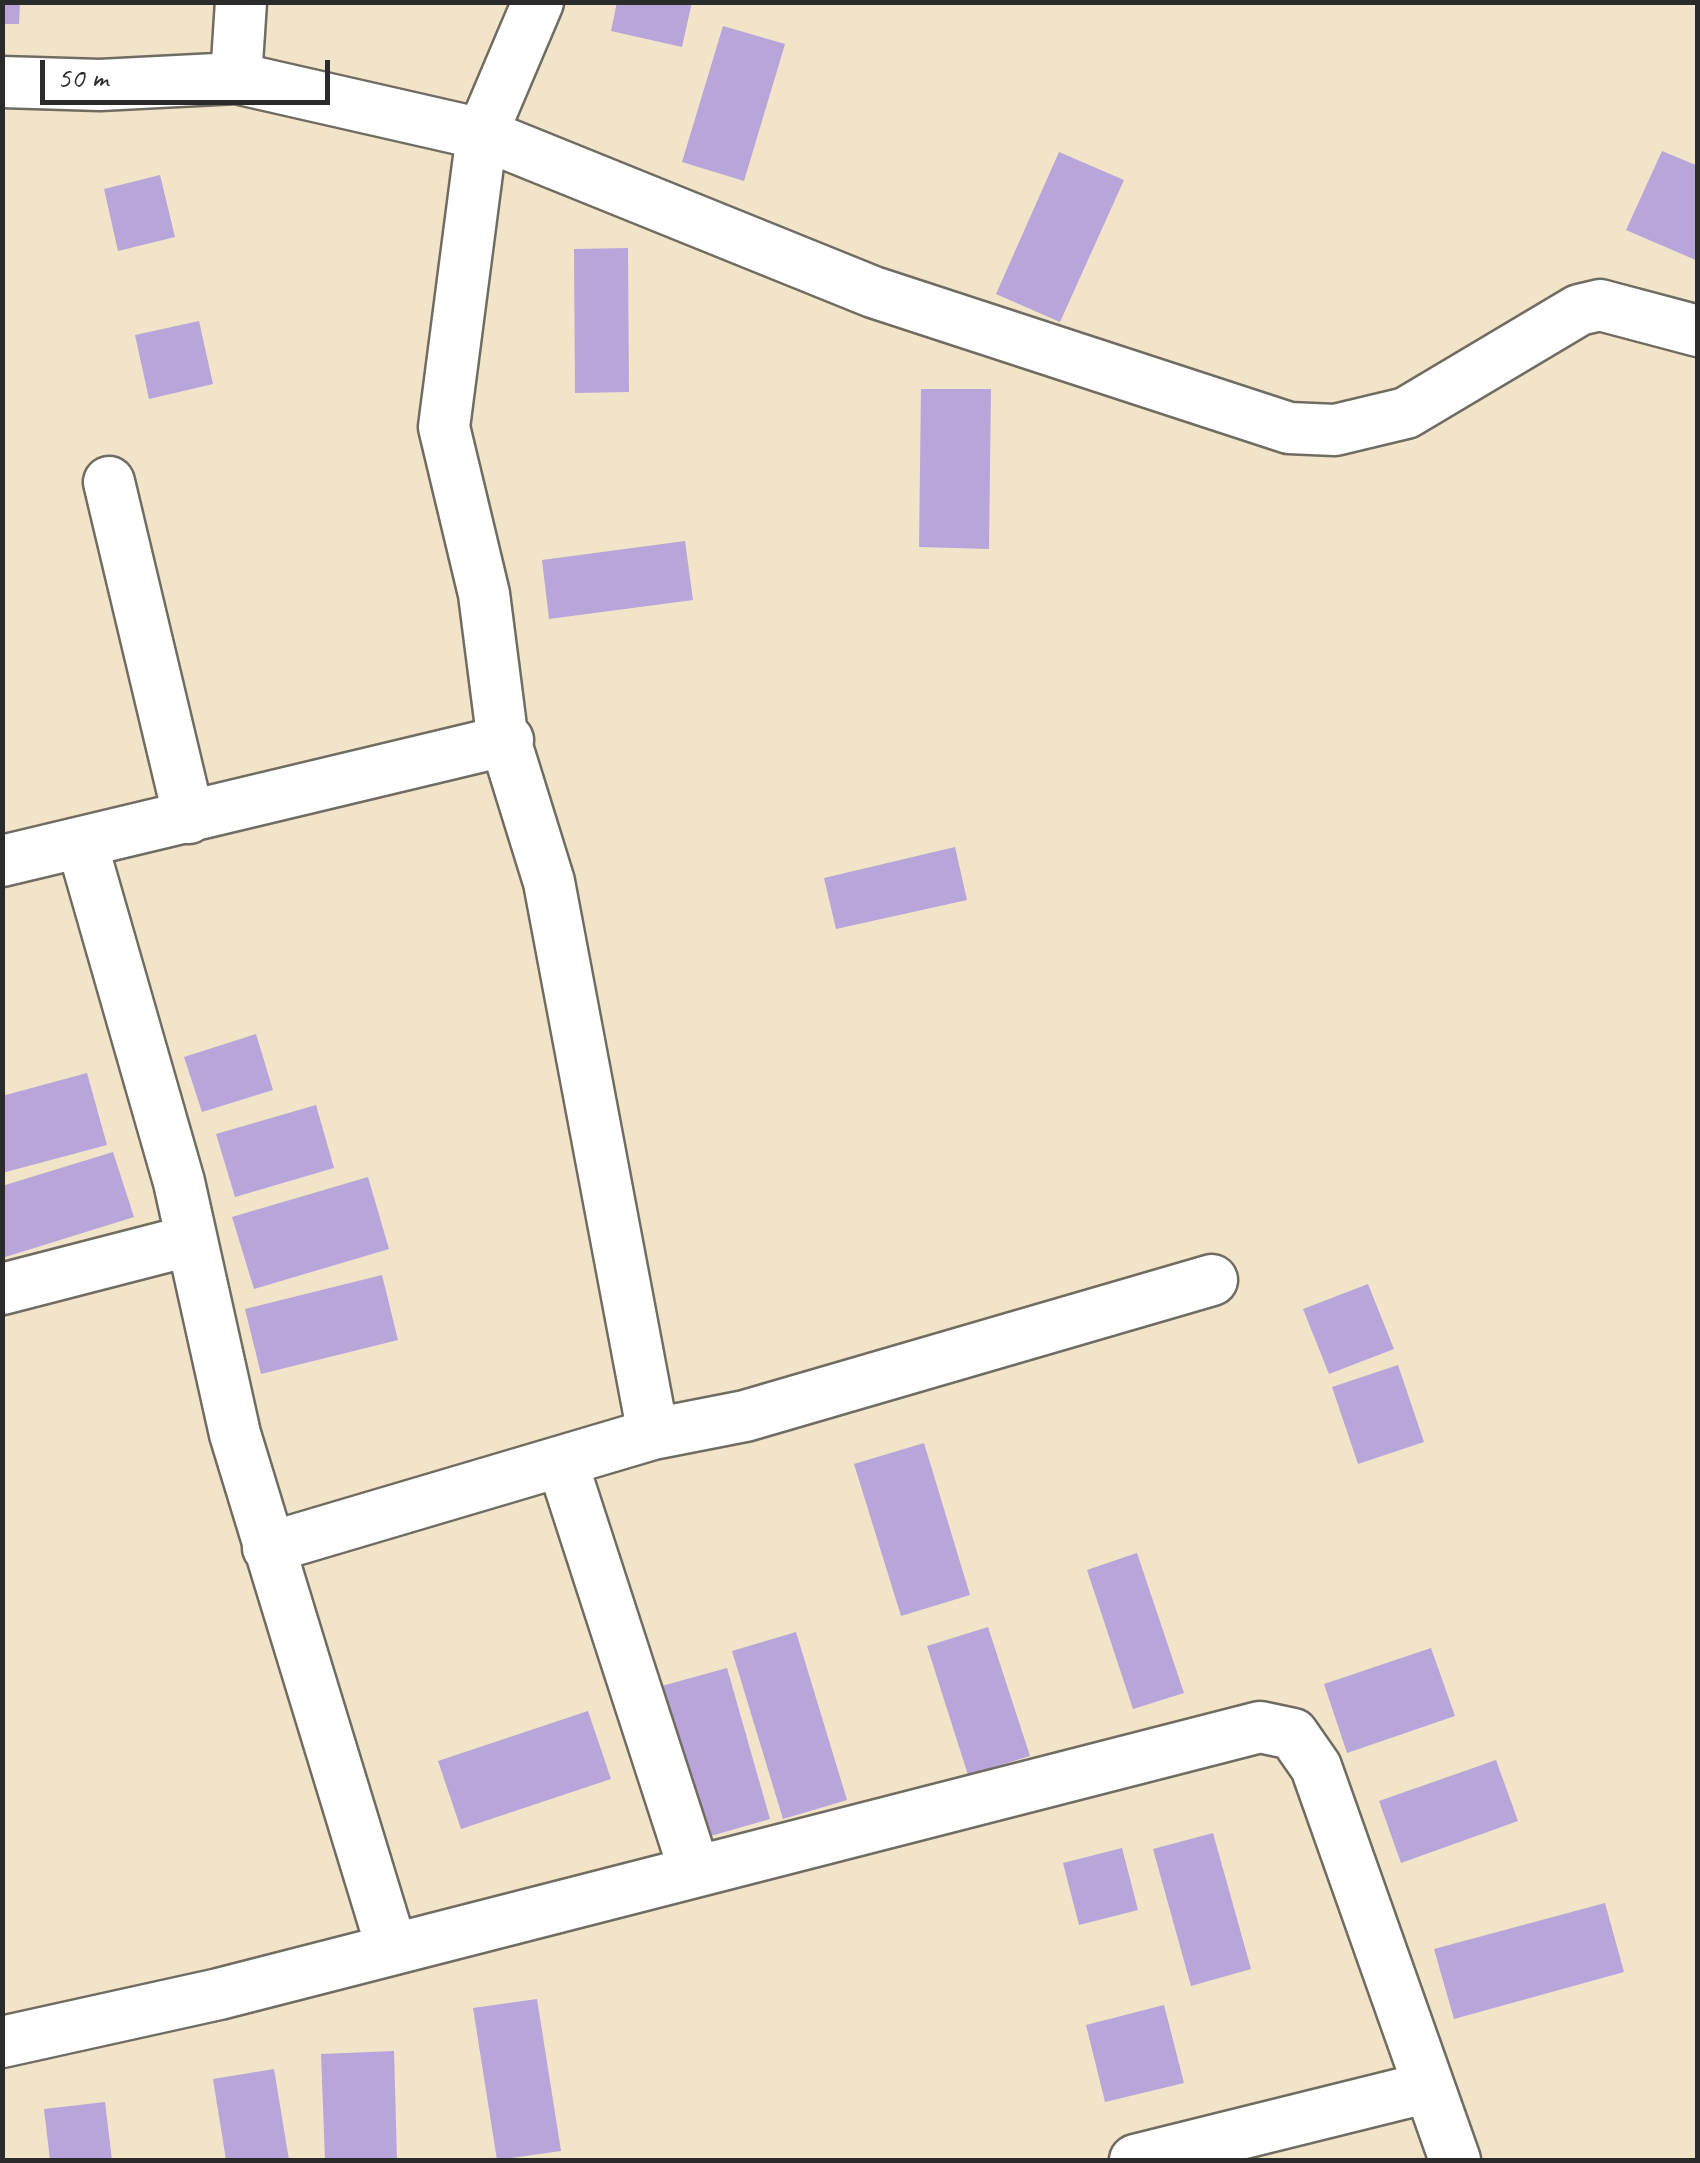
<!DOCTYPE html>
<html>
<head>
<meta charset="utf-8">
<style>
	body { margin:0 }
	#map { position:relative; width:1700px; height:2163px; overflow:hidden; background:#f1e4c9; font-family:Caveat,sans-serif }
	canvas { display:block }
	.frame { position:absolute; inset:0; border:5px solid #2b2b2b; pointer-events:none }
	.scale { position:absolute; left:40px; top:60px; width:290px; height:45px; box-sizing:border-box; border:5px solid #2b2b2b; border-top:0; padding-left:12px; font-size:30px; line-height:35px; white-space:nowrap; color:#2b2b2b; -webkit-text-stroke:8px #fff; paint-order:stroke }
</style>
</head>
<body>
<div id="map">
<canvas width="1700" height="2163"></canvas>
<div class="frame"></div>
<div class="scale">50 m</div>
</div>
<script>
const c = document.querySelector('canvas').getContext('2d');
c.lineJoin = 'round';
function fill(path, color) { c.fillStyle = color; c.fill(path, 'evenodd'); }
const toPath = rows => new Path2D(rows.map(r => 'M' + r).join(''));
function stroke(path, color, width, dash) { c.strokeStyle = color; c.lineWidth = width; c.lineCap = dash ? 'butt' : 'round'; c.setLineDash(dash || []); c.stroke(path); }
fill(toPath([
	[2,2,20,2,19,24,2,24],
	[617,2,692,2,682,47,611,31],
	[723,26,785,44,744,181,682,162],
	[1662,151,1698,166,1698,261,1626,230],
	[1059,152,1124,180,1060,322,996,294],
	[160,175,175,237,118,251,104,189],
	[628,248,629,392,575,393,574,249],
	[199,321,213,384,149,399,135,335],
	[921,389,991,389,989,549,919,547],
	[685,541,693,600,549,619,542,560],
	[955,847,967,900,836,929,824,878],
	[256,1034,273,1090,202,1112,184,1057],
	[87,1073,107,1145,2,1173,2,1096],
	[316,1105,334,1168,235,1197,216,1134],
	[113,1152,134,1217,2,1258,2,1186],
	[368,1177,389,1249,254,1289,232,1217],
	[382,1275,398,1340,261,1374,245,1309],
	[1368,1284,1394,1349,1329,1374,1303,1309],
	[1398,1365,1424,1442,1358,1464,1332,1387],
	[924,1443,970,1595,901,1616,854,1464],
	[1137,1553,1184,1693,1133,1709,1087,1570],
	[988,1627,1030,1756,968,1775,927,1646],
	[796,1632,847,1800,783,1819,732,1651],
	[1431,1648,1455,1716,1347,1753,1324,1684],
	[727,1668,770,1819,700,1839,658,1687],
	[588,1711,611,1779,461,1829,438,1761],
	[1496,1760,1518,1821,1401,1863,1379,1801],
	[1213,1833,1251,1969,1191,1986,1153,1849],
	[1122,1848,1138,1910,1079,1925,1063,1863],
	[1605,1903,1624,1972,1454,2019,1434,1949],
	[537,1999,561,2151,497,2160,473,2008],
	[1164,2005,1184,2083,1105,2102,1086,2025],
	[394,2051,397,2160,325,2160,321,2054],
	[274,2069,289,2160,226,2160,213,2079],
	[105,2102,112,2160,50,2160,44,2109]
]), '#b8a5da');
const minor = toPath([
	[538,2,482,134,444,427,484,594,501,727,549,882,653,1434],
	[236,78,241,2],
	[2,82,100,85,236,78,482,134,873,292,1289,428,1335,430,1406,413,1579,310,1600,305,1698,331],
	[109,482,189,818],
	[82,844,179,1182,235,1434,392,1949],
	[2,861,508,740],
	[2,1289,192,1240],
	[562,1462,695,1872],
	[268,1548,653,1434,745,1416,1212,1280],
	[2,2042,219,1994,1260,1727,1293,1734,1316,1767,1455,2160],
	[1135,2160,1429,2087]
]);
stroke(minor, '#706c62', 55);
stroke(minor, '#fff', 50);
</script>
</body>
</html>
